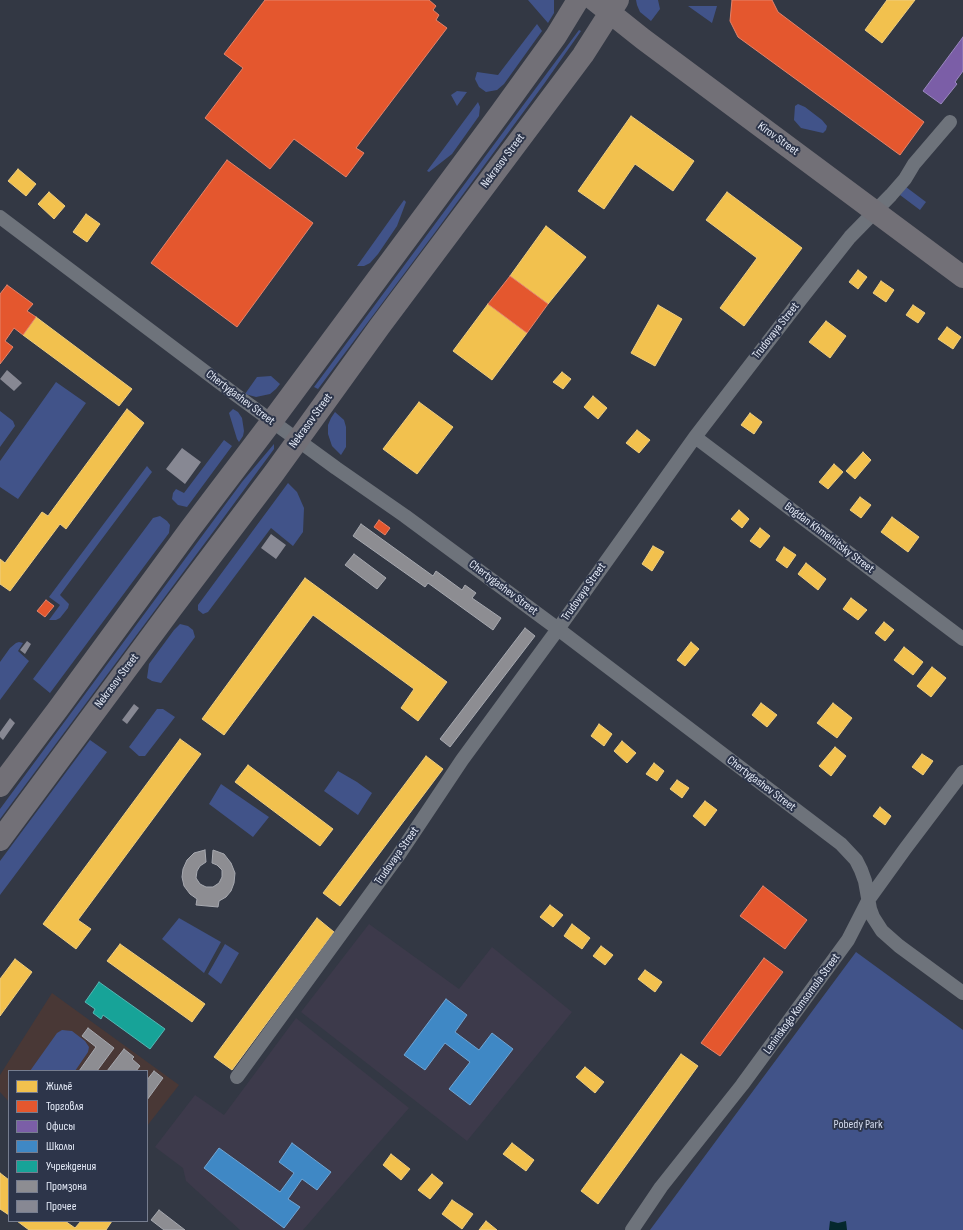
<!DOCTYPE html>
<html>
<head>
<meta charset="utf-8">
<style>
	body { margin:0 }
	#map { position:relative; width:963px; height:1230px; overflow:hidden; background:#333844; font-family:"Sofia Sans Condensed",sans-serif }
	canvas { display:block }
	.legend { position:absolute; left:8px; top:1070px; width:140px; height:152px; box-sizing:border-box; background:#2d354a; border:1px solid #767d8f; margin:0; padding:5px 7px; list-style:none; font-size:12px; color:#e3e9f6 }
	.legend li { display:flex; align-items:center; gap:8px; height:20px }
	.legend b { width:20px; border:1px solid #767d8f }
</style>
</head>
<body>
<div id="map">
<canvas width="963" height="1230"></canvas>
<ul class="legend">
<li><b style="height:11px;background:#f2c14e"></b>Жильё</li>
<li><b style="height:11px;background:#e4572e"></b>Торговля</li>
<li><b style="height:11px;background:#7b5ea7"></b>Офисы</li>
<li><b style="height:11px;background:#3f88c5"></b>Школы</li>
<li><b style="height:11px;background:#17a398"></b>Учреждения</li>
<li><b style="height:11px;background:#8d8d92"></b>Промзона</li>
<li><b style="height:11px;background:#878893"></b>Прочее</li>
</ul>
</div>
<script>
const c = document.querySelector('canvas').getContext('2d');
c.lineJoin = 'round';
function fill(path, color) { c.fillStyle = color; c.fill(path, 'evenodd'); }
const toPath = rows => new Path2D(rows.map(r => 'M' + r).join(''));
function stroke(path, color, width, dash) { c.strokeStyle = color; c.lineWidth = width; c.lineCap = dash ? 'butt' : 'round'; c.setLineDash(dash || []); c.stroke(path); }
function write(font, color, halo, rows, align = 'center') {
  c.font = font + ' "Sofia Sans Condensed",sans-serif'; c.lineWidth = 4; c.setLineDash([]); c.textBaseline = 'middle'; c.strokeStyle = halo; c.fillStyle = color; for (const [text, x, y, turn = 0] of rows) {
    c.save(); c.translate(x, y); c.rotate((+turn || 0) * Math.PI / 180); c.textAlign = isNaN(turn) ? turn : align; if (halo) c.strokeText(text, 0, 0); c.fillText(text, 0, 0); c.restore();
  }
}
fill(toPath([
	[52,993,179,1085,147,1126,147,1071,9,1071,9,1102,0,1092,0,1075]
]), '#493836');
fill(toPath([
	[369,924,459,989,492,947,572,1012,467,1141,301,1012],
	[296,1018,409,1108,303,1230,240,1230,186,1181,183,1168,155,1147,195,1095,224,1115]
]), '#3d3a4b');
fill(toPath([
	[528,0,554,0,554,13,548,23],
	[636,0,658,0,660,9,651,21,640,12,637,5],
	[688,6,717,6,712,23],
	[537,24,542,31,504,84,497,90,486,92,479,87,475,79,477,72,498,75],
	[579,30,581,31,544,84,436,231,318,389,314,387],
	[457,91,467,92,457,106,451,95],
	[478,102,480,107,479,116,452,154,429,172,427,171],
	[798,104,805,107,822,120,827,126,826,130,823,133,801,128,794,120,795,106],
	[906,187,926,202,920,210,900,195],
	[404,200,406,202,397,226,378,254,370,263,364,266,357,266],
	[271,376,280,384,276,389,270,394,256,397,245,394,257,377],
	[56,382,86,403,18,499,0,487,0,461],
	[233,409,238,412,242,418,244,431,243,436,239,442,237,439,229,413],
	[0,411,13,421,15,426,0,447],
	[335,412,344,420,346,427,346,447,341,455,332,446,328,434,328,425,331,418],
	[224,440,232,446,187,507,178,505,172,499,173,493,176,489,184,493],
	[274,444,274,449,216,528,0,819,0,809,242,482],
	[147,466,152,472,60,595,69,604,68,608,60,618,56,620,49,620,60,605,49,597],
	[288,483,297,492,304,508,303,532,293,546,271,528,208,612,203,614,198,610,198,605],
	[160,516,167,521,170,525,169,533,50,693,33,679,153,518],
	[180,624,188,626,193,630,195,637,161,683,152,681,147,678,149,664,174,630],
	[19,642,23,643,18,651,29,661,0,700,0,662,10,648,16,643],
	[157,709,163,709,175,717,145,756,139,756,129,747],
	[90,740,107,752,0,895,0,861],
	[338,771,357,782,372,793,358,815,324,791],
	[221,784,269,817,253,837,209,804],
	[179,918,221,942,204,973,162,939],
	[225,944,239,953,221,984,208,974],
	[856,952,963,1030,963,1230,650,1230],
	[62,1030,72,1031,85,1041,89,1047,88,1052,75,1071,30,1071,57,1033]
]), '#415389');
fill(toPath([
	[830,1221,838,1223,846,1221,847,1230,829,1230]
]), '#05282d');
const homes = toPath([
	[887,0,915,0,882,43,865,30,887,0],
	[631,116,694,161,673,191,635,164,604,209,578,191,631,116],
	[18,169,36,184,26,196,8,181,18,169],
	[49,192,65,206,54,219,38,204,49,192],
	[727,192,802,248,744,326,720,308,757,258,706,220,727,192],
	[86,214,100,224,87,242,73,232,86,214],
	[546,226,586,257,548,304,510,276,546,226],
	[858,270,867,277,858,289,849,282,858,270],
	[881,281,894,290,886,302,873,293,881,281],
	[488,304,527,333,492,380,453,351,488,304],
	[658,305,682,319,655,366,631,353,658,305],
	[913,305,925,313,918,323,906,315,913,305],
	[36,317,132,389,119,406,23,335,36,317],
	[826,321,846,336,830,358,809,342,826,321],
	[947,327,961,337,953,349,938,339,947,327],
	[562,372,571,379,563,389,553,382,562,372],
	[593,396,607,408,598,419,584,407,593,396],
	[419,402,453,427,417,474,383,449,419,402],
	[127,409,144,423,66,529,60,524,10,591,0,584,0,559,5,563,42,512,48,516,127,409],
	[750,413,762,422,754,434,741,425,750,413],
	[637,430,650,440,639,453,626,443,637,430],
	[863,452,871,460,855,479,846,471,863,452],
	[834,464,843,472,828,489,819,482,834,464],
	[860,497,871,505,861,518,850,510,860,497],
	[739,510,749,519,742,528,731,519,739,510],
	[892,517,919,537,908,552,881,532,892,517],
	[760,528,770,536,760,548,750,541,760,528],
	[653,546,664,552,652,571,642,564,653,546],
	[784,547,796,555,787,568,776,560,784,547],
	[806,563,826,579,818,590,798,574,806,563],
	[305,578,447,682,418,721,401,708,414,689,313,615,224,735,202,719,305,578],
	[851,598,867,610,858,620,843,609,851,598],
	[884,622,894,630,885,641,875,633,884,622],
	[691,642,699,649,685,666,677,660,691,642],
	[904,647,923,662,913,675,894,660,904,647],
	[932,667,946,678,931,697,917,686,932,667],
	[761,703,777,715,767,727,752,715,761,703],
	[833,703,852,718,837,738,817,723,833,703],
	[599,724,612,734,604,746,591,736,599,724],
	[180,739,201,754,78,920,91,929,76,949,43,924,180,739],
	[622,741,636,753,627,763,614,751,622,741],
	[835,747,846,756,831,776,819,766,835,747],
	[922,754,933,761,923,775,912,767,922,754],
	[426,756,443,769,340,906,323,893,426,756],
	[654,763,664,771,657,781,646,774,654,763],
	[248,765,333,829,320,846,235,782,248,765],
	[677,780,689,788,682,798,670,789,677,780],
	[705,801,717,810,705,826,693,816,705,801],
	[880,807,891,816,885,825,873,816,880,807],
	[550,905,563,915,553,927,540,917,550,905],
	[317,918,334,932,232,1070,214,1057,317,918],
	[572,924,590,938,582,949,564,936,572,924],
	[120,944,205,1004,192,1022,107,961,120,944],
	[601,946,613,955,605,965,593,956,601,946],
	[15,959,32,972,0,1016,0,979,15,959],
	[645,970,662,982,655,992,638,979,645,970],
	[681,1054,698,1066,598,1204,581,1191,681,1054],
	[585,1067,604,1082,595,1093,576,1077,585,1067],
	[512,1143,534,1160,526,1171,503,1154,512,1143],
	[391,1154,410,1169,401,1180,383,1165,391,1154],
	[0,1173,9,1180,9,1215,0,1209,0,1173],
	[432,1174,443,1183,430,1199,418,1190,432,1174],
	[452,1200,473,1214,462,1229,442,1214,452,1200],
	[17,1221,65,1221,75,1228,81,1221,112,1221,106,1230,29,1230,17,1221],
	[486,1221,497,1230,479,1230,486,1221]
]);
fill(homes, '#f2c14e');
stroke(homes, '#eecd80', 1);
const shops = toPath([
	[265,0,429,0,436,6,433,10,439,15,436,20,447,28,356,148,364,153,346,177,294,139,270,169,205,118,243,68,224,54,265,0],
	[732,0,772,0,778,12,924,122,900,155,738,37,730,21,732,0],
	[227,160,313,223,237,327,151,263,227,160],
	[510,276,548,304,527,333,488,304,510,276],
	[7,285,33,304,27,311,36,317,23,335,14,328,5,341,13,347,0,364,0,294,7,285],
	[379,520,390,528,385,535,374,527,379,520],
	[46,600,54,606,45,617,37,611,46,600],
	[763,886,807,920,785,949,740,916,763,886],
	[764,958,783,972,720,1056,701,1043,764,958]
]);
fill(shops, '#e4572e');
stroke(shops, '#e4836a', 1);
const offices = toPath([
	[963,37,963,71,955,82,957,84,941,104,923,91,963,37]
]);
fill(offices, '#7b5ea7');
stroke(offices, '#9a88bf', 1);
const schools = toPath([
	[446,999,467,1015,455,1032,479,1050,492,1033,513,1049,470,1105,449,1089,470,1062,445,1043,425,1070,404,1055,446,999],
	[292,1143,331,1172,317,1190,302,1179,288,1199,300,1207,284,1228,204,1168,219,1148,280,1192,294,1173,279,1162,292,1143]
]);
fill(schools, '#3f88c5');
stroke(schools, '#70a5d4', 1);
const public = toPath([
	[99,982,165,1029,150,1049,103,1015,101,1019,93,1013,95,1009,85,1002,99,982]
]);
fill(public, '#17a398');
stroke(public, '#54b8b4', 1);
const industry = toPath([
	[361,524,433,576,436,571,462,590,465,585,476,593,472,598,501,618,493,630,428,583,425,587,353,536,361,524],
	[354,554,386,578,377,589,345,565,354,554],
	[525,628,535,636,450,747,440,739,525,628],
	[205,850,206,862,200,866,197,871,196,878,200,884,206,887,213,887,219,883,222,877,222,870,217,865,212,863,213,850,224,854,231,863,235,873,234,883,231,891,226,897,219,901,218,907,196,905,197,899,190,894,184,886,182,877,183,869,187,860,194,853,205,850],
	[88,1028,114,1048,97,1071,79,1071,96,1047,82,1036,88,1028],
	[124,1049,134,1057,132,1059,140,1066,136,1071,107,1071,124,1049],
	[154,1071,163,1078,147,1100,147,1080,154,1071],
	[159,1210,185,1230,164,1230,151,1220,159,1210]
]);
fill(industry, '#8d8d92');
stroke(industry, '#a7a9b0', 1);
fill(toPath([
	[7,370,22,383,14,391,0,379],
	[182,448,201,462,185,484,166,469],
	[271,534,286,545,276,559,261,548],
	[27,641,31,644,25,654,20,650],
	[134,704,139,708,127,724,122,720],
	[10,718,15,723,3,740,0,737,0,732]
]), '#878893');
stroke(toPath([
	[0,217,236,395,336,468,405,516,558,629,841,844,856,860,861,870,865,881,870,909,873,917,882,931,899,946,963,993],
	[695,437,963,639],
	[237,1077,398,856,462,760,558,629,695,437,801,299,850,237,891,195,905,179,914,164,950,122],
	[632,1230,661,1187,742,1085,848,940,869,899,905,849,963,772]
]), '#6e737b', 14);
stroke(toPath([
	[594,0,643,39,963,277],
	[0,786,58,709,190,529,272,421,501,112,556,36,578,0],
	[0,840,172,608,274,473,380,326,583,55,618,0]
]), '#727077', 22);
write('12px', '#e3e9f6', '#2d354a', [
	["Kirov Street",778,139,36],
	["Nekrasov Street",503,161,-53],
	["Trudovaya Street",776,331,-52],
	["Chertygashev Street",240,398,37],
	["Nekrasov Street",311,421,-54],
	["Bogdan Khmelnitsky Street",829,538,37],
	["Chertygashev Street",503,588,37],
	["Trudovaya Street",584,592,-55],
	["Nekrasov Street",117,681,-53],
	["Chertygashev Street",761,784,37],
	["Trudovaya Street",397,856,-55],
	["Leninskogo Komsomola Street",802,1004,-54]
]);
write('12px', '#d3daed', '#2d354a', [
	["Pobedy Park",858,1125]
]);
</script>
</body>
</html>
